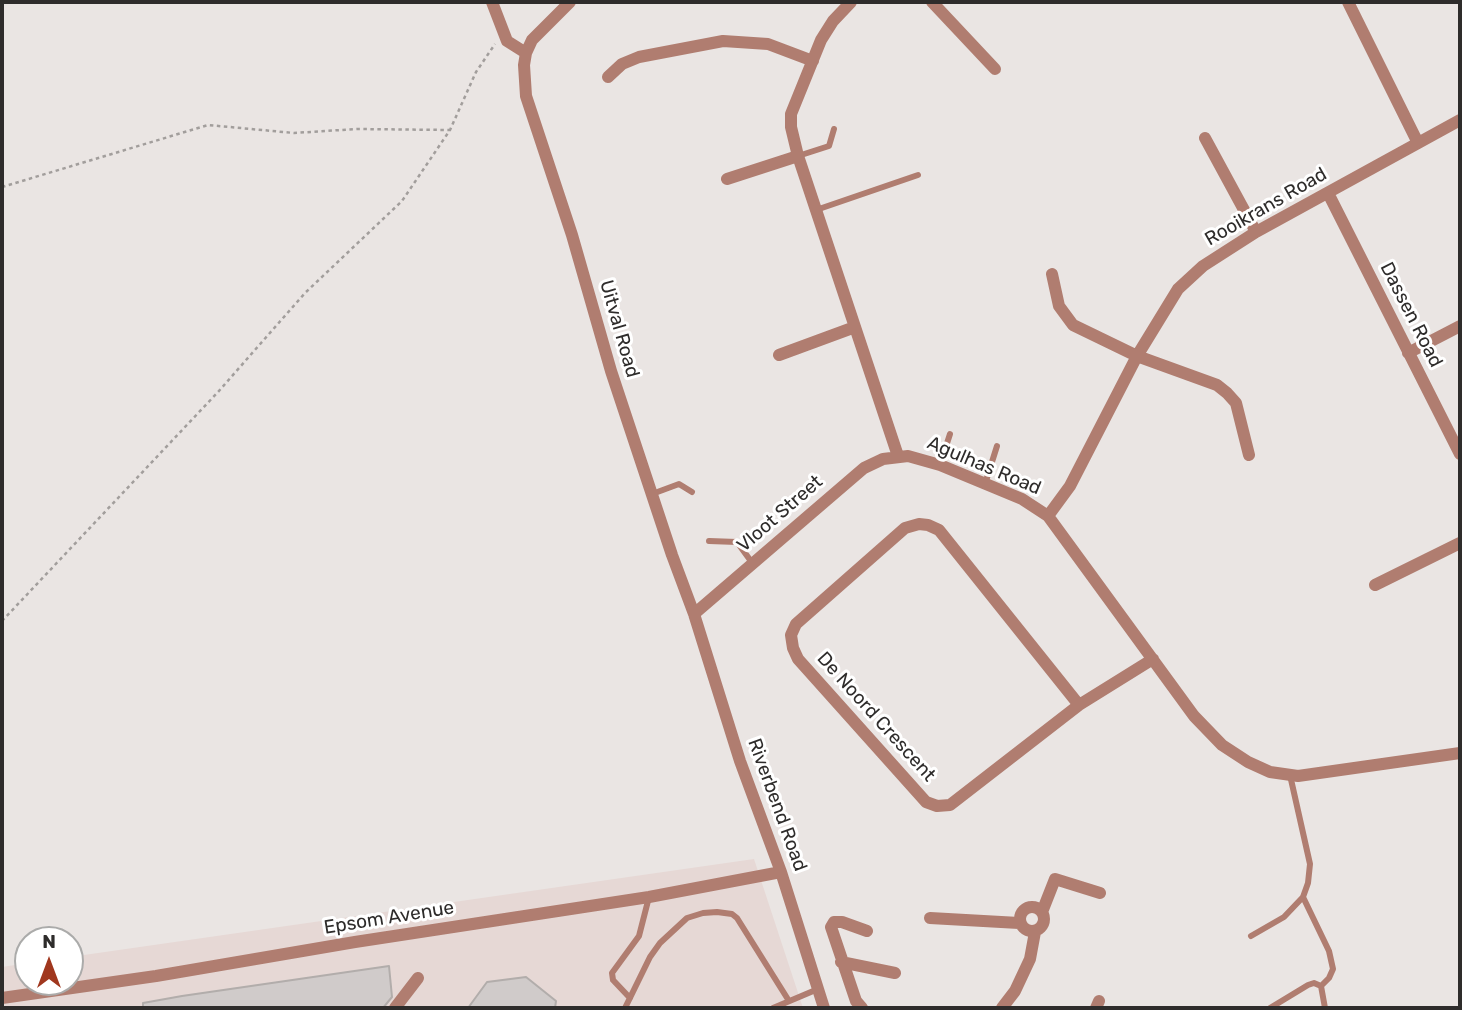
<!DOCTYPE html>
<html>
<head>
<meta charset="utf-8">
<style>
	body { margin:0 }
	#map { position:relative; width:1462px; height:1010px; overflow:hidden; background:#eae5e3; font-family:Rubik,sans-serif }
	canvas { display:block }
	.frame { position:absolute; inset:0; border:4px solid #2e2c2b; pointer-events:none }
	.north { position:absolute; left:14px; top:926px; width:70px; height:70px; box-sizing:border-box; background:#fff; border:2px solid #ababaa; border-radius:50%; rotate:0deg; font-size:19px; font-weight:700; line-height:28px; text-align:center; color:#2e2c2b }
	.north::after { content:''; display:block; margin:auto; width:24px; height:32px; background:#a0371e; clip-path:polygon(50% 0,100% 100%,50% 72%,0 100%) }
</style>
</head>
<body>
<div id="map">
<canvas width="1462" height="1010"></canvas>
<div class="frame"></div>
<div class="north">N</div>
</div>
<script>
const c = document.querySelector('canvas').getContext('2d');
c.lineJoin = 'round';
function fill(path, color) { c.fillStyle = color; c.fill(path, 'evenodd'); }
const toPath = rows => new Path2D(rows.map(r => 'M' + r).join(''));
function stroke(path, color, width, dash) { c.strokeStyle = color; c.lineWidth = width; c.lineCap = dash ? 'butt' : 'round'; c.setLineDash(dash || []); c.stroke(path); }
function write(font, color, halo, rows, align = 'center') {
  c.font = font + ' Rubik,sans-serif'; c.lineWidth = 6; c.setLineDash([]); c.textBaseline = 'middle'; c.strokeStyle = halo; c.fillStyle = color; for (const [text, x, y, turn = 0] of rows) {
    c.save(); c.translate(x, y); c.rotate((+turn || 0) * Math.PI / 180); c.textAlign = isNaN(turn) ? turn : align; if (halo) c.strokeText(text, 0, 0); c.fillText(text, 0, 0); c.restore();
  }
}
fill(toPath([
	[754,859,803,1008,2,1008,2,967,28,963,28,982,70,982,70,957]
]), '#e6d8d5');
const building = toPath([
	[389,966,392,997,383,1008,143,1008,143,1003,182,996,389,966],
	[526,977,556,1001,555,1008,468,1008,487,982,526,977]
]);
fill(building, '#d0cbca');
stroke(building, '#b2adab', 2);
stroke(toPath([
	[2,187,208,125,294,133,357,129,450,130],
	[2,621,218,392,305,293,402,201,450,130,476,72,495,44]
]), '#a29e9c', 2.5, [3.5, 3.5]);
stroke(toPath([
	[798,156,829,146,834,129],
	[816,210,918,175],
	[940,465,950,434],
	[985,484,997,446],
	[652,494,679,484,692,492],
	[709,541,737,542,753,564],
	[1303,897,1329,951,1333,969,1329,978,1321,986],
	[1251,936,1284,917,1303,897,1308,883,1310,864,1290,775],
	[630,998,613,980,612,973,639,936,649,897],
	[625,1008,650,957,660,943,687,918,703,913,717,912,732,914,737,918,789,1001],
	[773,1008,818,989],
	[1270,1008,1308,985,1314,983,1321,986,1325,1008]
]), '#b07d70', 6);
stroke(toPath([
	[492,2,507,41,526,53],
	[570,2,532,40,526,53,524,65,526,96,572,235,611,371,672,555,694,614,740,761,781,872,824,1008],
	[851,2,833,21,821,40,791,114,791,127,798,156,898,456],
	[932,2,995,69],
	[1348,2,1418,143],
	[608,77,622,64,639,57,723,41,768,44,813,61],
	[1205,138,1256,232],
	[727,179,798,156],
	[1328,193,1460,454],
	[1052,274,1059,306,1073,325,1137,356,1217,385,1227,393,1236,403,1249,455],
	[1408,353,1460,326],
	[779,355,855,327],
	[1048,516,1070,486,1137,356,1178,289,1203,266,1256,232,1460,120],
	[1375,585,1460,543],
	[694,614,864,468,883,459,908,456,940,465,1022,499,1048,516,1194,716,1222,745,1248,762,1270,772,1298,776,1460,753],
	[1079,705,939,530,928,525,919,524,905,528,796,624,791,635,793,648,798,659,926,802,937,806,950,805,1079,705,1153,659],
	'1020 919a12 12 0 1 1 24 0a12 12 0 1 1-24 0Z',
	[1042,912,1055,879,1100,893],
	[930,918,1019,923],
	[841,962,895,973],
	[2,998,156,976,355,942,649,897,781,872],
	[395,1008,418,978],
	[862,1008,856,1001,831,927,834,922,842,922,867,931],
	[1002,1008,1015,991,1030,959,1035,932],
	[1096,1008,1099,1001]
]), '#b07d70', 12);
write('19px', '#2e2c2b', '#fff', [
	["Rooikrans Road",1266,207,-30],
	["Dassen Road",1411,315,63],
	["Uitval Road",619,329,74],
	["Agulhas Road",984,466,23],
	["Vloot Street",780,514,-41],
	["De Noord Crescent",876,717,48],
	["Riverbend Road",777,805,70],
	["Epsom Avenue",389,918,-9]
]);
</script>
</body>
</html>
